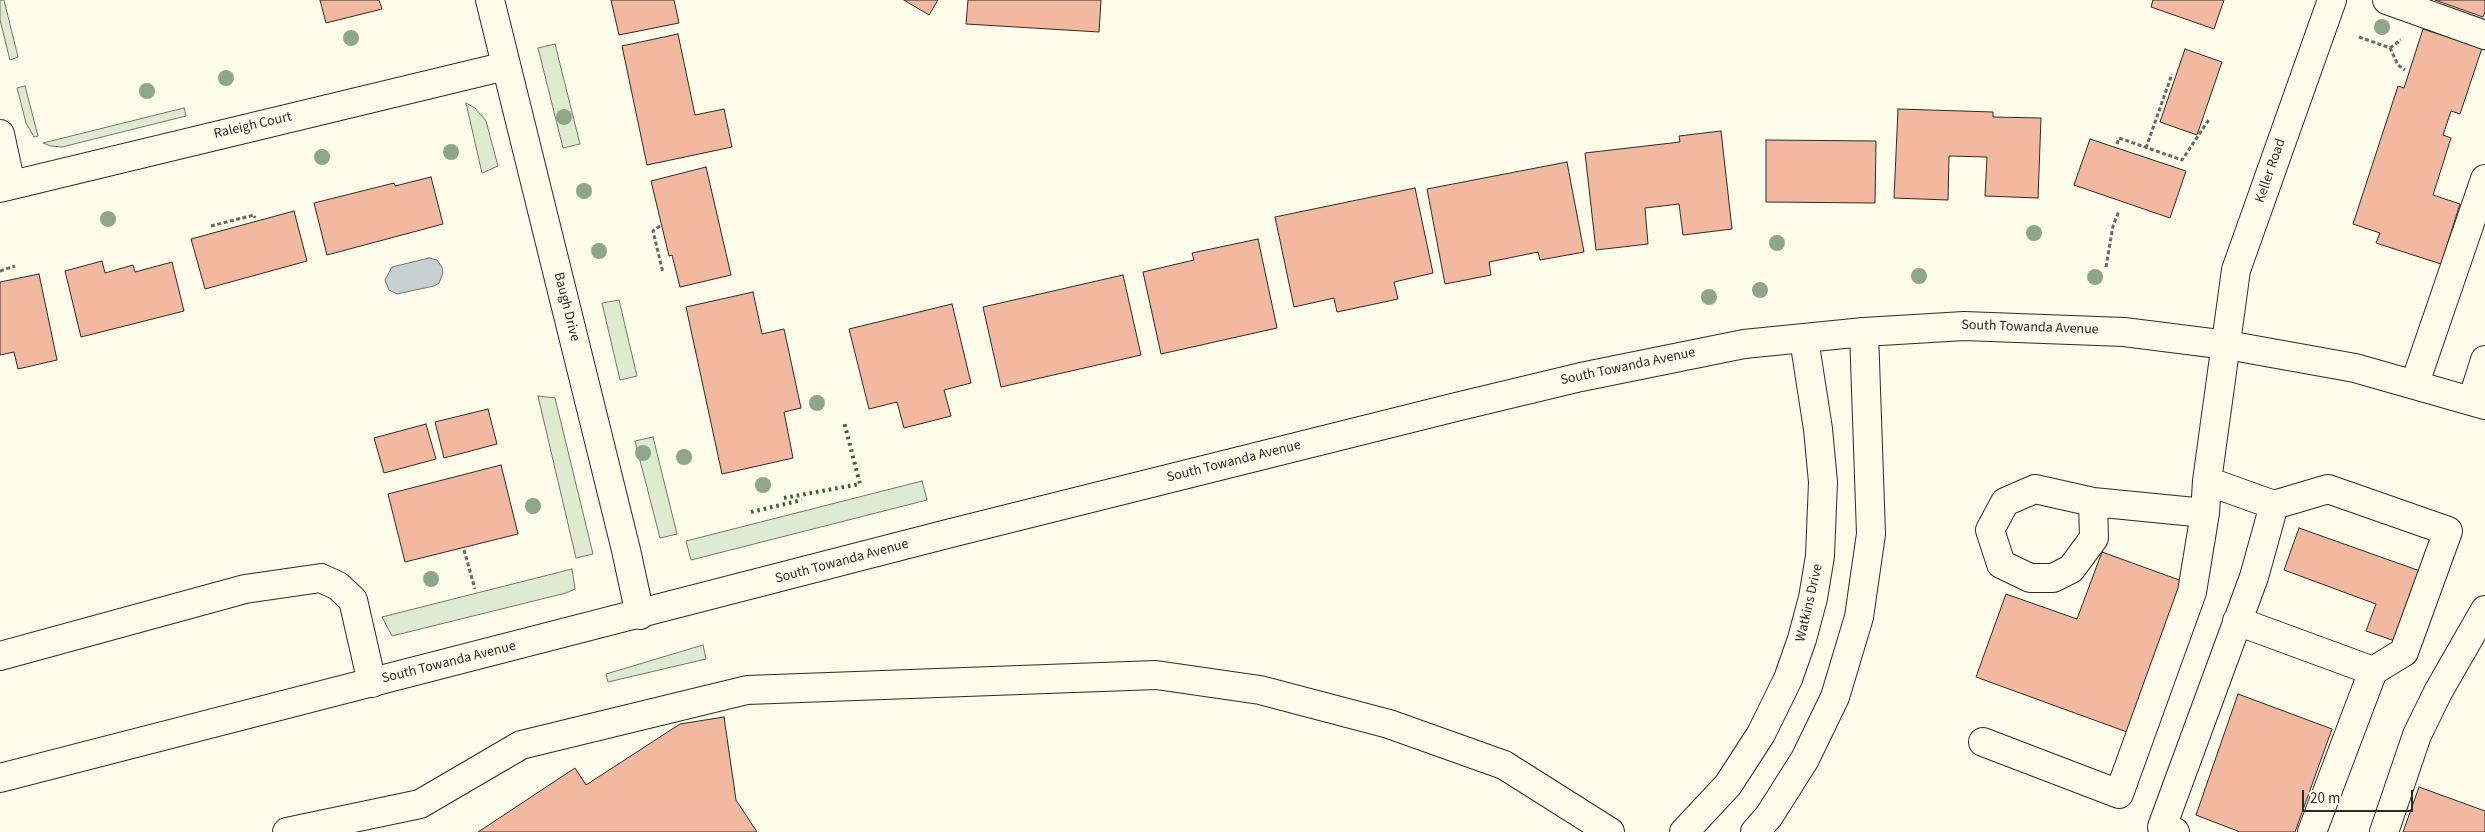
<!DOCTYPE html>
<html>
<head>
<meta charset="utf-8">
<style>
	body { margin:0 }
	#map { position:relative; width:2485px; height:832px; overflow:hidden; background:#fdfbea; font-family:"Source Sans 3",sans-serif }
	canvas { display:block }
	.scale { position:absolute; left:2302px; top:790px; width:111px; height:22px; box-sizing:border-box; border:2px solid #2b2b2b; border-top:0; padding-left:6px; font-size:15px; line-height:18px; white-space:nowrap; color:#2b2b2b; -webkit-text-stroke:4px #fdfbea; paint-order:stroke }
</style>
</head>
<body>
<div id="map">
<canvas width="2485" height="832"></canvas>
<div class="scale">20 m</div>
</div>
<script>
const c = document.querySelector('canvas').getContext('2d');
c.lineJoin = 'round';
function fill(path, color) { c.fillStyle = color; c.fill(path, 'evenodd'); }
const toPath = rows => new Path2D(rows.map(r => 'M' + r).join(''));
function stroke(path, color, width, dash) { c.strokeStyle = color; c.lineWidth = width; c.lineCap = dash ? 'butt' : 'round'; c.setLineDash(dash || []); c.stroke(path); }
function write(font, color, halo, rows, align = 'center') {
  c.font = font + ' "Source Sans 3",sans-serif'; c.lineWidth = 4; c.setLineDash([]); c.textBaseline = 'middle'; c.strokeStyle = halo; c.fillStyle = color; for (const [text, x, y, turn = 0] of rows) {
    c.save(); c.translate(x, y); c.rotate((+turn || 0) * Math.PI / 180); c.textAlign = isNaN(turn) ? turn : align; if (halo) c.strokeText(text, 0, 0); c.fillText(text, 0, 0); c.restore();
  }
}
const green = toPath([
	[0,0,4,0,18,57,10,60,0,20,0,0],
	[555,44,580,144,563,148,538,48,555,44],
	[25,86,38,136,34,137,26,123,17,88,25,86],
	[466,103,475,108,486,121,498,166,482,173,466,103],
	[184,108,186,116,62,147,51,146,43,143,184,108],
	[619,300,637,376,620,380,602,303,619,300],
	[538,396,555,398,593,554,576,558,538,396],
	[653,437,677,534,660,538,635,441,653,437],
	[922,481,927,500,691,560,686,541,922,481],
	[572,569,575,589,566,593,392,636,382,617,572,569],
	[703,645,706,659,608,682,606,674,703,645]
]);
fill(green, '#deebd1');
stroke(green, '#74746e', 1);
const water = toPath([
	[429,258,437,260,442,267,443,273,439,283,434,286,397,294,389,290,385,280,392,267,429,258]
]);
fill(water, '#c7d0d0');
stroke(water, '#74746e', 1);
const building = toPath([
	[320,0,379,0,382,9,326,23,320,0],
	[611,0,674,0,679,23,619,35,611,0],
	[904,0,938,0,929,15,904,0],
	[968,0,1101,0,1099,32,966,24,968,0],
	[2153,0,2224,0,2214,29,2151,7,2153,0],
	[2435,0,2485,0,2485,12,2483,17,2435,0],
	[2423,29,2482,48,2460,114,2451,111,2443,135,2451,138,2433,195,2460,204,2441,264,2376,243,2380,233,2353,224,2398,86,2404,88,2423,29],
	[678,34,695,115,724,109,732,147,647,165,622,46,678,34],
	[2185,49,2222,62,2197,135,2160,122,2185,49],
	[1898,109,1993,112,1993,117,2041,118,2038,198,1985,196,1987,157,1949,156,1948,200,1894,198,1898,109],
	[1721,131,1732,229,1683,235,1679,204,1645,208,1648,244,1596,250,1585,153,1680,142,1679,136,1721,131],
	[2090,139,2186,171,2170,218,2074,185,2090,139],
	[1766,140,1876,141,1875,203,1766,202,1766,140],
	[1567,162,1584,252,1540,260,1538,252,1489,262,1491,275,1445,284,1427,189,1567,162],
	[706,167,731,275,680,287,672,255,669,256,651,181,706,167],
	[431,177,443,224,327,255,314,203,394,183,395,186,431,177],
	[1415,188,1433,273,1394,282,1398,299,1337,312,1334,298,1294,307,1275,217,1415,188],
	[294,211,307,261,205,289,191,239,294,211],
	[1258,239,1277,328,1161,354,1143,272,1194,260,1192,253,1258,239],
	[102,261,105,273,133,265,135,272,172,262,184,311,81,337,65,271,102,261],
	[39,274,57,360,18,369,14,352,0,355,0,282,39,274],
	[1123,275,1141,355,1001,387,983,307,1123,275],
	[753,292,762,334,784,329,801,408,784,412,793,458,722,474,686,307,753,292],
	[952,304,971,383,944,390,951,416,904,428,897,402,869,409,849,329,952,304],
	[488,409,497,444,444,458,435,422,488,409],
	[426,424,436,459,384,473,374,438,426,424],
	[501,465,518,534,405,562,388,494,501,465],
	[2299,528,2420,571,2395,641,2366,631,2376,604,2284,570,2299,528],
	[2102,552,2182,581,2127,732,1976,677,2006,594,2077,619,2102,552],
	[2238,694,2332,729,2295,832,2240,832,2196,815,2238,694],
	[724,717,736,800,757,832,478,832,575,768,586,785,680,724,724,717],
	[2419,787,2485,811,2485,832,2403,832,2419,787]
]);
fill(building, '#f2b8a0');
stroke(building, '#2b2b2b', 1);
const minor = toPath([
	[490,0,626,550,640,615],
	[2387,0,2485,35],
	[0,134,11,185],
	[0,188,506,66],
	[2415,383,2485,179],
	[2472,401,2485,360],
	[2207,481,2274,505,2328,489,2448,531,2404,652,2373,671],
	[2093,502,2094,538,2071,569,2053,578,2030,578,2001,564,1990,530,2005,502,2035,489,2093,502,2205,513],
	[2237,621,2373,671,2312,832],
	[0,656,245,589,321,578,338,586,353,600,372,683],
	[1983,742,2119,794,2192,592,2205,513,2207,481,2236,270,2332,0],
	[287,832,420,804,521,745,747,690,1156,675,1260,690,1389,724,1504,765,1610,832],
	[1684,832,1728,785,1761,734,1788,679,1802,639,1813,598,1820,556,1823,482,1818,429,1804,339],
	[1755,832,1769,816,1805,759,1835,697,1859,617,1871,534,1864,332],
	[2175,832,2162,827,2254,577,2274,505],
	[2384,832,2417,735,2438,692,2485,610]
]);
const major = toPath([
	[0,778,951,533,1456,407,1581,377,1744,344,1864,332,1964,326,2124,332,2227,345,2355,368,2485,405]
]);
stroke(minor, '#2b2b2b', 30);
stroke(major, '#2b2b2b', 30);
stroke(toPath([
	[2359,37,2390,48,2398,65,2405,70],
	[2390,48,2401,40],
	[2117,144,2119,138,2182,160,2210,118],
	[2146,148,2172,74],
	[211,226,254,215,255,218],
	[660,226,653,231,663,273],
	[2106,267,2113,226,2119,211],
	[0,271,15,266],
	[464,550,475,589]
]), '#6a6964', 3, [4, 2.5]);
stroke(minor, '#fdfbea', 28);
stroke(major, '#fdfbea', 28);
stroke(toPath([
	[784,498,860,484,844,422],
	[751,512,802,500]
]), '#34623c', 4, [2.5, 4]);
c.fillStyle = '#8ea78a';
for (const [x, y] of [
	[2382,27],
	[351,38],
	[226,78],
	[147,91],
	[564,117],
	[451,152],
	[322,157],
	[584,191],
	[108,219],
	[2034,233],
	[1777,243],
	[599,251],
	[1919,276],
	[2095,277],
	[1760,290],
	[1709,297],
	[817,403],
	[643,453],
	[684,457],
	[763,485],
	[533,506],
	[431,579]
]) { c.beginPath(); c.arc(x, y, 8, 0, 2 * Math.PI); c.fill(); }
write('14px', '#2b2b2b', '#fdfbea', [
	["Raleigh Court",253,126,-13],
	["Keller Road",2271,171,-71],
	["Baugh Drive",566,307,76],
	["South Towanda Avenue",2030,328,2],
	["South Towanda Avenue",1628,367,-12],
	["South Towanda Avenue",1234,462,-14],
	["South Towanda Avenue",842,562,-15],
	["Watkins Drive",1810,603,-77],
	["South Towanda Avenue",449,663,-14]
]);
</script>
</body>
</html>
